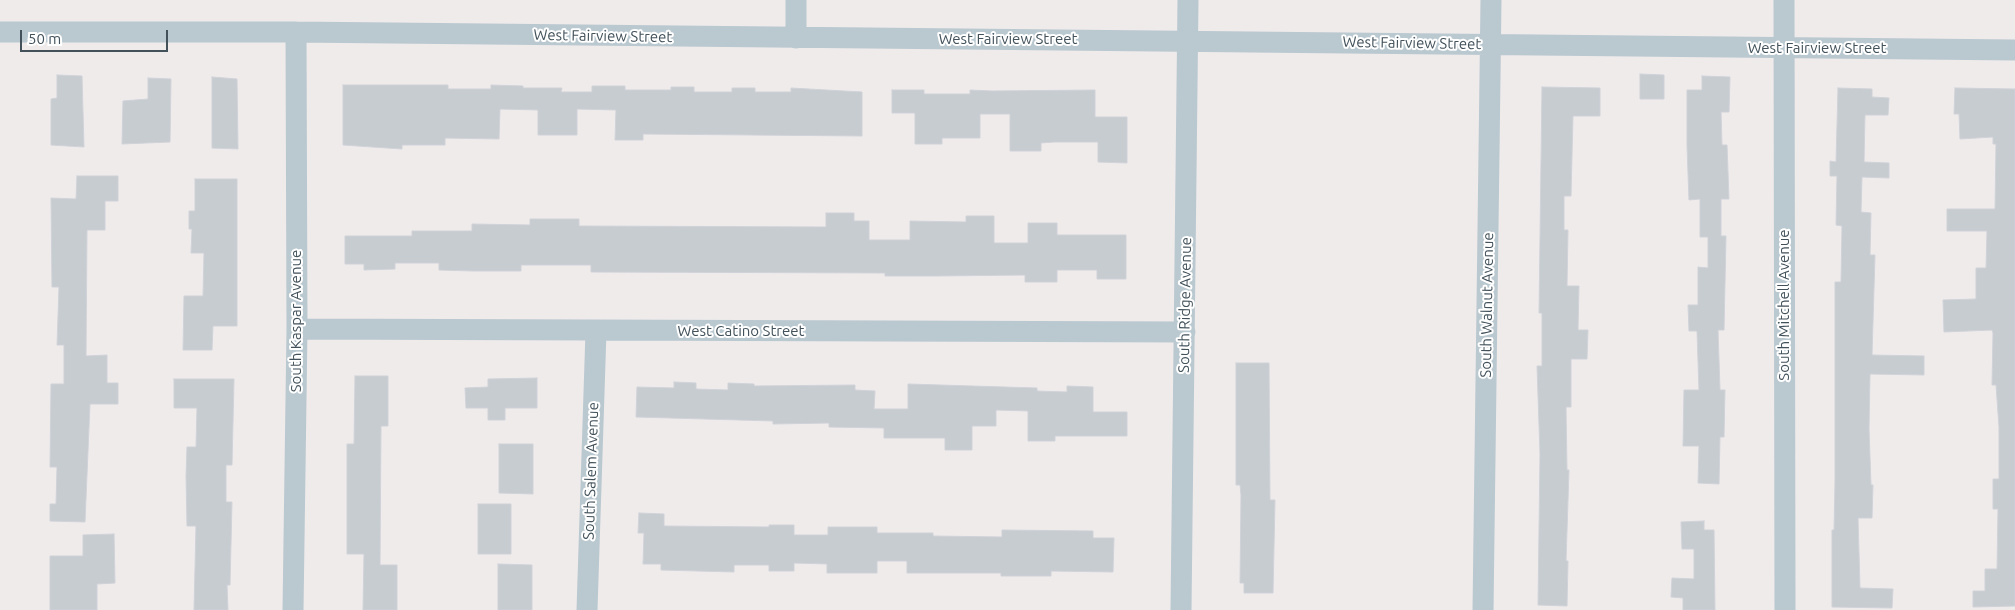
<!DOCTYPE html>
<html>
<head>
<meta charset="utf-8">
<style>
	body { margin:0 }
	#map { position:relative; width:2015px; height:610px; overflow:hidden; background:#efebeb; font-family:Ubuntu,sans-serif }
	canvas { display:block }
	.scale { position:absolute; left:20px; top:30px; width:148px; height:22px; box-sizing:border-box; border:2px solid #42515a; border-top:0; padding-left:6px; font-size:15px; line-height:18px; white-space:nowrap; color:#42515a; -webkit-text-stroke:4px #fff; paint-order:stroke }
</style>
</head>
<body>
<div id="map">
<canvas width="2015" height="610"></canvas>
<div class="scale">50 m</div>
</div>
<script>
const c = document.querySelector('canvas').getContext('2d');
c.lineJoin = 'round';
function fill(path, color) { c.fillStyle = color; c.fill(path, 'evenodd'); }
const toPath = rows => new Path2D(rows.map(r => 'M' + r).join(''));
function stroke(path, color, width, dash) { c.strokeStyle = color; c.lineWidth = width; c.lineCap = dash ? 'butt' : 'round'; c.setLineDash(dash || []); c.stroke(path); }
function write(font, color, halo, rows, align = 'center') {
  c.font = font + ' Ubuntu,sans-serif'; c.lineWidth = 4; c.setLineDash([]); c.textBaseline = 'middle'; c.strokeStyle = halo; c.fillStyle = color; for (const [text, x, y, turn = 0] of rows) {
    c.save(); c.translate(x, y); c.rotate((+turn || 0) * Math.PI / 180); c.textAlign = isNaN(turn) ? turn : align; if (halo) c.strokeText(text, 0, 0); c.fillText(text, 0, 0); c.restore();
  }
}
const building = toPath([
	[1640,74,1664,75,1664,99,1640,99,1640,74],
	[57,75,82,76,84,147,51,145,51,99,57,98,57,75],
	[1702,76,1730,77,1729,112,1721,112,1722,145,1727,145,1729,199,1721,199,1721,236,1726,236,1724,330,1718,330,1720,390,1725,390,1724,437,1720,437,1719,484,1698,483,1699,446,1683,446,1684,390,1699,390,1697,331,1689,331,1688,305,1698,305,1698,267,1708,268,1708,237,1700,237,1700,199,1689,200,1687,146,1687,90,1702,90,1702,76],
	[212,77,237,79,238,149,212,148,212,77],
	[148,78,171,79,170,142,122,144,123,101,148,99,148,78],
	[343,85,448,85,448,89,491,89,491,85,523,86,523,88,562,88,561,92,592,92,592,86,625,86,625,90,671,90,671,87,694,87,694,92,732,92,732,88,755,88,755,92,791,92,791,88,862,92,862,136,643,134,643,140,615,140,616,110,577,109,577,135,538,135,538,110,500,109,499,139,445,138,445,145,402,145,402,149,343,145,343,85],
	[1542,87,1600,88,1600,116,1573,116,1571,196,1564,196,1564,230,1568,230,1567,286,1579,286,1578,330,1588,330,1587,359,1571,359,1571,407,1566,407,1567,470,1569,470,1566,561,1568,561,1567,606,1538,605,1540,454,1537,366,1542,366,1542,313,1539,313,1542,87],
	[1838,88,1872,89,1872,97,1889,98,1888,115,1865,115,1864,162,1889,163,1889,178,1862,177,1861,212,1871,213,1870,255,1875,255,1872,355,1924,356,1924,375,1870,374,1869,429,1871,485,1873,485,1872,518,1858,518,1860,588,1893,589,1892,608,1832,607,1832,530,1834,530,1835,482,1835,282,1841,282,1842,226,1836,225,1837,176,1830,176,1830,161,1836,162,1838,88],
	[1955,88,2015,89,2015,606,1973,607,1973,591,1985,591,1985,569,1997,569,1998,509,1993,509,1993,479,1999,479,1999,427,1996,385,1992,385,1993,333,1992,330,1944,332,1943,300,1976,299,1976,268,1986,268,1987,231,1947,231,1947,209,1995,209,1996,144,1993,144,1993,137,1960,139,1959,114,1954,114,1955,88],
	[892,90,924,90,924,94,970,94,970,90,992,91,1095,90,1095,117,1127,117,1127,163,1098,162,1098,142,1054,142,1041,143,1041,151,1010,151,1010,114,980,114,980,138,942,138,942,144,915,144,915,113,892,113,892,90],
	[77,176,118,176,118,201,105,201,105,230,87,230,86,356,107,355,107,383,118,383,118,404,90,404,85,522,50,521,50,504,56,504,57,467,50,467,51,384,64,384,64,345,57,345,59,287,52,287,51,198,76,199,77,176],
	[195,179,237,179,237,326,213,326,212,350,183,350,184,296,203,296,204,253,191,253,192,229,189,229,189,211,195,211,195,179],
	[826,213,854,213,854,221,869,221,869,240,910,240,910,221,966,222,966,216,994,216,994,243,1028,243,1028,223,1057,223,1057,235,1126,235,1126,279,1097,279,1097,270,1057,270,1057,282,1025,282,1025,275,937,276,885,276,885,273,591,272,591,265,521,265,521,271,472,271,439,270,439,263,395,263,395,269,364,270,364,264,345,264,345,236,412,236,412,231,472,231,472,224,530,225,530,219,579,219,579,226,826,227,826,213],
	[1236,363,1269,363,1270,500,1275,500,1273,593,1244,593,1244,583,1240,583,1241,495,1240,485,1236,485,1236,363],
	[355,376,388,376,388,426,381,426,380,565,397,565,397,610,363,610,364,554,347,554,347,444,354,444,355,376],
	[537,378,537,408,505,408,505,420,488,420,488,408,466,408,465,388,488,387,488,379,537,378],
	[174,379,234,379,232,465,226,465,226,502,232,502,230,585,227,585,228,610,194,610,196,526,187,526,186,476,187,447,196,447,197,408,174,408,174,379],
	[674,382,696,383,696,389,728,390,728,383,754,384,754,386,855,385,855,390,875,391,874,409,908,409,908,384,1037,388,1037,391,1067,392,1067,386,1093,387,1093,412,1127,412,1127,436,1055,436,1055,441,1028,441,1028,411,996,410,996,426,972,426,972,450,945,450,945,438,884,438,884,428,829,427,829,423,773,424,773,421,636,417,637,387,674,388,674,382],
	[499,444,533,444,533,494,499,493,499,444],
	[478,504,511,504,511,554,478,554,478,504],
	[639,513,664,514,664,526,769,527,769,525,794,525,794,535,828,535,828,527,877,527,877,533,933,533,933,536,1002,537,1002,530,1093,531,1093,538,1114,538,1113,572,1051,571,1051,576,1001,576,1001,573,907,573,907,561,877,561,877,573,827,573,827,564,794,563,794,571,769,571,769,565,734,565,734,572,661,570,661,564,643,564,644,533,638,533,639,513],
	[1704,521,1704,530,1714,530,1715,610,1683,610,1683,598,1671,597,1672,578,1694,579,1694,549,1682,549,1681,522,1704,521],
	[114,534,115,583,97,584,97,610,50,610,50,556,83,556,83,535,114,534],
	[498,564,532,565,532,610,498,610,498,564]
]);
fill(building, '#c7ccd1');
stroke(building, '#cfd2d8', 1);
stroke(toPath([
	[1784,0,1785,610],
	[0,32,296,32,2015,50],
	[796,38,796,0],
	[297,329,1185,332],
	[293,610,297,329,296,32],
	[587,610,596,331],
	[1181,610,1188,0],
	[1483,610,1491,0]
]), '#bac8d0', 21);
write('15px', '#42515a', '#fff', [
	["West Fairview Street",603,36,1],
	["West Fairview Street",1008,39],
	["West Fairview Street",1412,43,1],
	["West Fairview Street",1817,48],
	["South Ridge Avenue",1185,305,-89],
	["South Walnut Avenue",1487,305,-89],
	["South Mitchell Avenue",1784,305,-90],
	["South Kaspar Avenue",296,321,-90],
	["West Catino Street",741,331],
	["South Salem Avenue",591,471,-88]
]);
</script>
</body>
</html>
